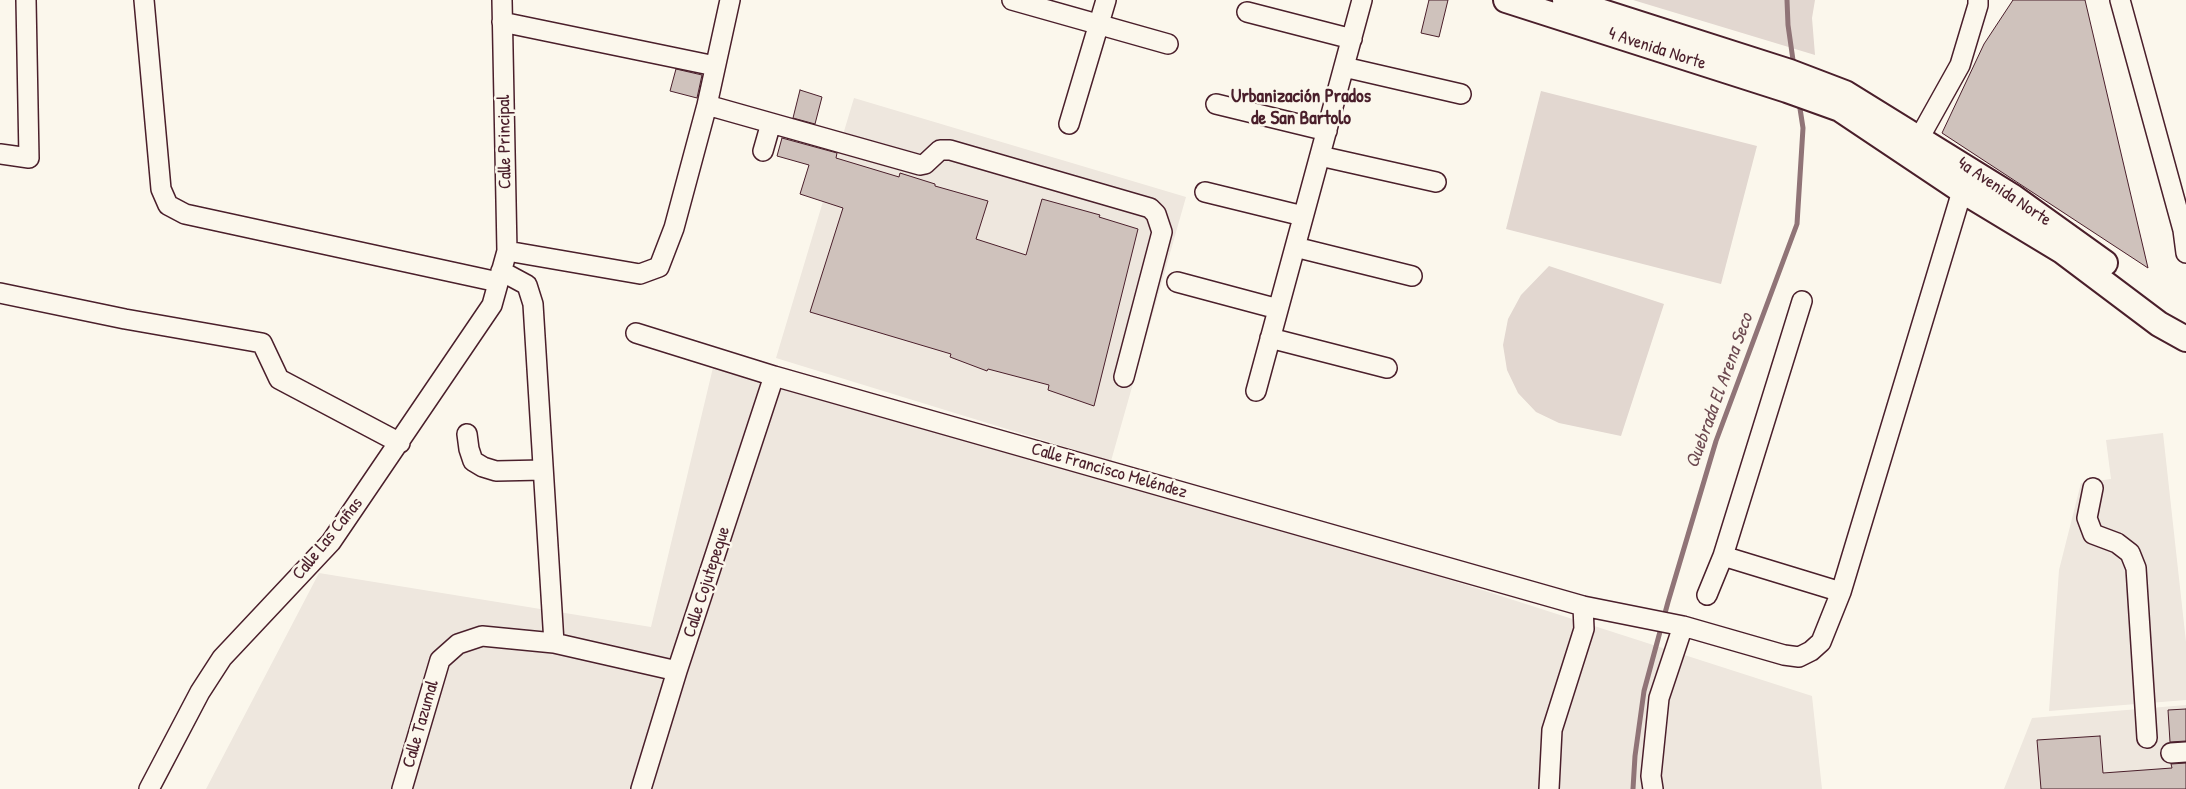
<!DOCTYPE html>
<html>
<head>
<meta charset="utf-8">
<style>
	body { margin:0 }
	canvas { display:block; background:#fbf7ec }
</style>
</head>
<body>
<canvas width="2186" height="789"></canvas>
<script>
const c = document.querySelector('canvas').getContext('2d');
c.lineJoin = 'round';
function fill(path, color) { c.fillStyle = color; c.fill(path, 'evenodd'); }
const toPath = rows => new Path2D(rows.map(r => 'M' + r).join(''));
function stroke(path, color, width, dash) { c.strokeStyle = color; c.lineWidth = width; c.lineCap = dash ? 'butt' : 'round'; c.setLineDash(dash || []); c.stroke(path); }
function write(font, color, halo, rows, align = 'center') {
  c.font = font + ' "Patrick Hand",sans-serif'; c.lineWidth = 5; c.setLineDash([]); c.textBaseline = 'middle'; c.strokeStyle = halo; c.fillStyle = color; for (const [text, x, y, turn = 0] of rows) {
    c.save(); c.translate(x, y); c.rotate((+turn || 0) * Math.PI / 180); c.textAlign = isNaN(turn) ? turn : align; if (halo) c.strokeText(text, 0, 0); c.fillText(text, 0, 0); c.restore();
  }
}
fill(toPath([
	[854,98,1186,197,1111,461,776,358],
	[716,355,1476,588,1812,696,1822,789,206,789,319,573,651,627],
	[2163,433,2186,642,2186,700,2049,711,2059,570,2081,483,2111,479,2106,440],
	[2186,705,2186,789,2004,789,2032,718]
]), '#eee7de');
fill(toPath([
	[1633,0,1815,0,1812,18,1815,55],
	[1541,91,1757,146,1721,284,1506,229],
	[1549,266,1664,304,1621,436,1559,423,1536,412,1518,393,1507,370,1503,345,1508,319,1521,295]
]), '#e2d7d0');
stroke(toPath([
	[1787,0,1788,25,1794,67],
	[1633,789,1635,756,1644,691,1668,602,1716,441,1797,224,1803,128,1799,102]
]), '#907477', 5);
const building = toPath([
	[1429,0,1448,0,1439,37,1421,33,1429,0],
	[2013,0,2085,0,2148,268,1942,133,1984,44,2013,0],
	[676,69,702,75,697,98,670,91,676,69],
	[800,90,822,97,815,124,793,118,800,90],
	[782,138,837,153,836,158,899,177,900,173,935,184,935,186,988,201,976,239,1026,255,1042,199,1100,215,1099,217,1138,229,1094,406,1048,390,1049,385,988,369,987,371,950,357,951,354,810,312,843,208,800,194,809,165,777,156,782,138],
	[2186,709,2186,741,2170,742,2168,710,2186,709],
	[2100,736,2103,773,2172,768,2171,764,2186,763,2186,789,2041,789,2037,740,2100,736]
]);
fill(building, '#cfc2bc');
stroke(building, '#4a1f2b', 1);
const minor = toPath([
	[144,0,161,189,168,205,185,214,498,282],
	[1012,0,1168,44],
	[2120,0,2183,230,2186,253],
	[1247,12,1352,39],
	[502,22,715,66],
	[1344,67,1461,94],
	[1216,104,1327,131],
	[707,105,920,165,925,164,940,150,950,150,1150,208,1156,214,1162,232,1124,377],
	[1069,124,1106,0],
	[763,151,771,123],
	[1912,151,1960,65,1978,5,1978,0],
	[0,154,29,158,26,0],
	[1320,156,1436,182],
	[1205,192,1303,216],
	[1295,247,1412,276],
	[507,251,640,274,659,267,674,228,707,105,730,0],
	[501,271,527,285,533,304,554,643],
	[1177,282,1278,309],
	[0,293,125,319,262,343,279,379,400,443],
	[636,333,774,376,1583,606,1683,626,1784,655,1799,657,1811,651,1821,642,1841,592,1966,178],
	[1270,338,1387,368],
	[1256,391,1362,0],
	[467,434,469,449,473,461,483,467,496,471,543,470],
	[2093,488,2087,518,2093,534,2117,543,2130,553,2136,568,2147,738],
	[1723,556,1841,592],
	[1707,595,1723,556,1802,301],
	[2171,753,2186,752],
	[149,789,200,692,222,658,331,542,492,305,507,251,502,0],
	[402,789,440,660,458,644,482,636,554,643,677,671],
	[641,789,677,671,774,376],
	[1549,789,1552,730,1584,629,1583,606],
	[1653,789,1651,776,1659,698,1683,626]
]);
const major = toPath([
	[1506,0,1787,90,1840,109,1961,190,2062,251,2159,324,2186,339],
	[1565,0,1790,72,1845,93,2013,197,2105,263]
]);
stroke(minor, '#4a1f2b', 22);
stroke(major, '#4a1f2b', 28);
stroke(minor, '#fbf7ec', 19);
stroke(major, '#fbf7ec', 24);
write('18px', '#4a1f2b', '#fbf7ec', [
	["4 Avenida Norte",1657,49,18],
	["Calle Principal",505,142,-91],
	["4a Avenida Norte",2004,192,34],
	["Calle Francisco Meléndez",1109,471,16],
	["Calle Las Cañas",328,539,-51],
	["Calle Cojutepeque",707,582,-72],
	["Calle Tazumal",421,724,-74]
]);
write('bold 19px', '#4a1f2b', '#fbf7ec', [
	["Urbanización Prados",1301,97],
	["de San Bartolo",1301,119]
]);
write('italic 19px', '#6d4a51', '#fbf7ec', [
	["Quebrada El Arena Seco",1720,391,-70]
]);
</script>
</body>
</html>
